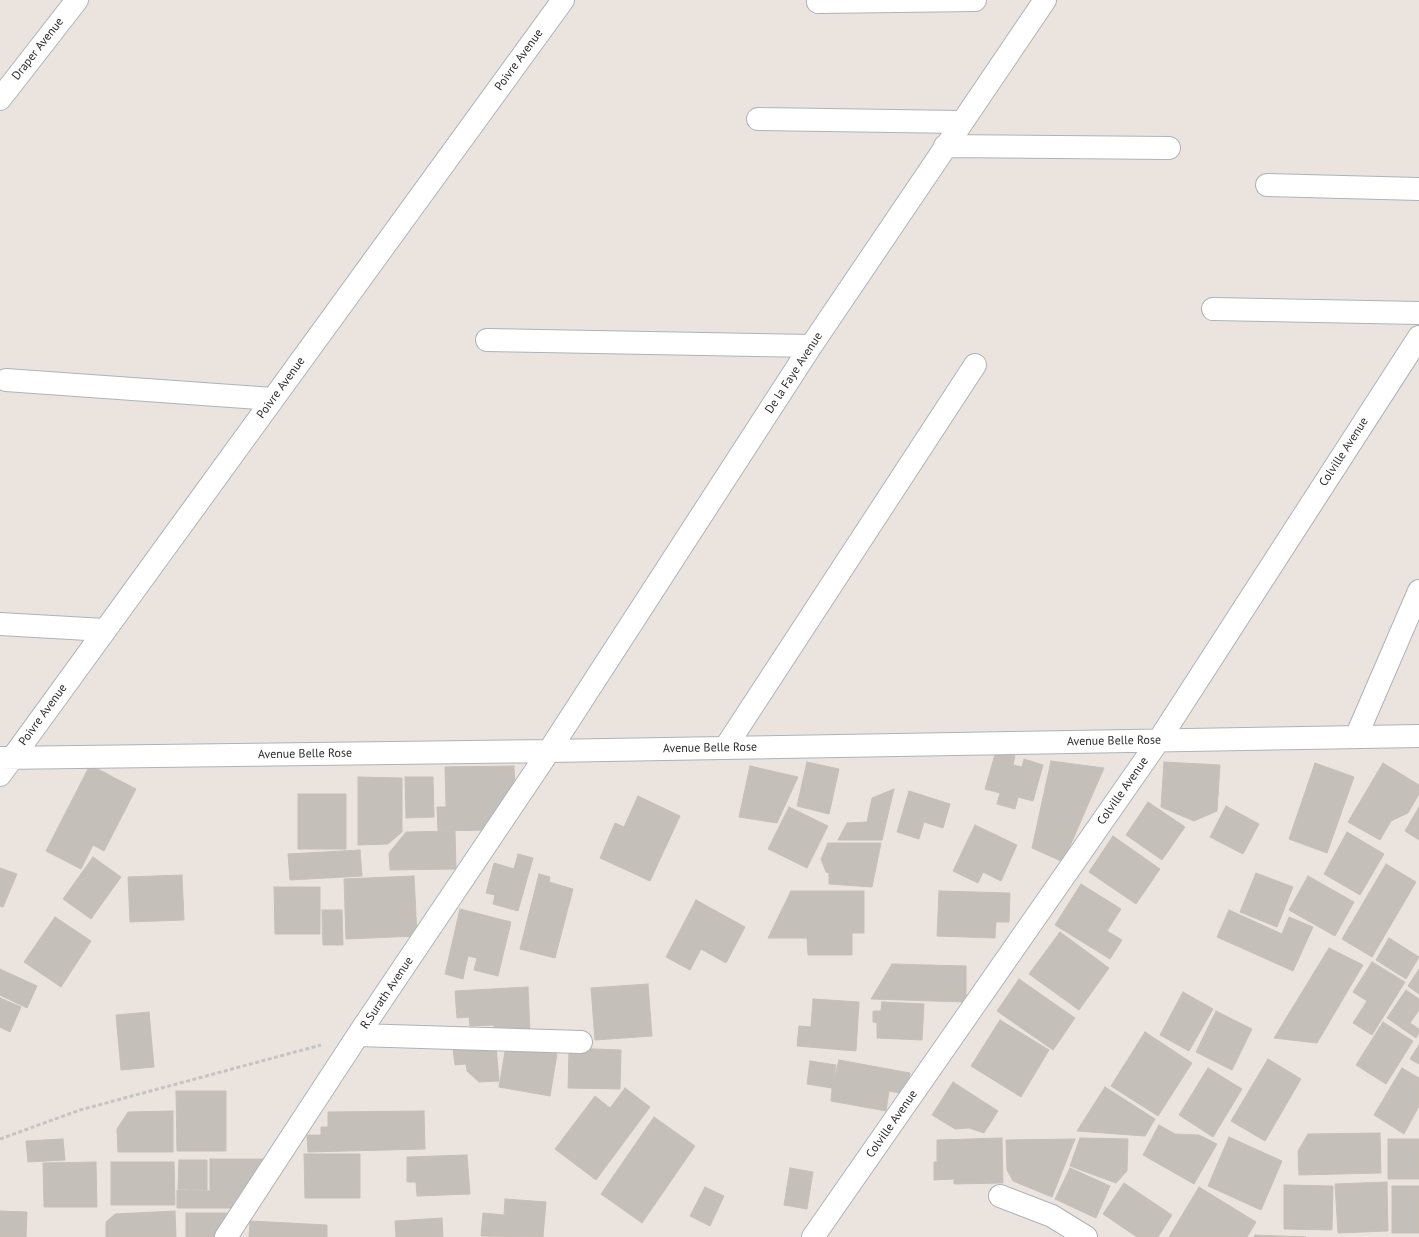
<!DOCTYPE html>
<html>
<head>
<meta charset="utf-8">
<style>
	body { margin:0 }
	canvas { display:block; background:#ebe4de }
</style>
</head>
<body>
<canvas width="1419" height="1237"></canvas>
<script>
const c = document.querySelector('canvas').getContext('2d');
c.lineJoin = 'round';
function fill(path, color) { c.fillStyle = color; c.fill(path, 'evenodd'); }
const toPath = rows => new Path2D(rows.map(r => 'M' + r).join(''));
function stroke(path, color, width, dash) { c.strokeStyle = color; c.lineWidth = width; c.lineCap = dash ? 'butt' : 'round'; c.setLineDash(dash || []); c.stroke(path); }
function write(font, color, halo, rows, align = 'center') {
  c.font = font + ' "PT Sans",sans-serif'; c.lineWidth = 4.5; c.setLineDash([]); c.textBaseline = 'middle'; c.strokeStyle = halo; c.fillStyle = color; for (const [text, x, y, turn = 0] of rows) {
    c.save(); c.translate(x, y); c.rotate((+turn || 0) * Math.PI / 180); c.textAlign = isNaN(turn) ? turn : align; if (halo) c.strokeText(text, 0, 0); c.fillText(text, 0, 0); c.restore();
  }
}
const building = toPath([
	[996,751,1015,756,1013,765,1022,767,1024,759,1043,765,1033,801,1018,797,1015,809,997,804,1000,793,985,789,996,751],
	[1051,761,1104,768,1063,862,1032,848,1051,761],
	[807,762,839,769,829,814,797,806,807,762],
	[1164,762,1220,765,1217,811,1194,821,1161,807,1164,762],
	[1315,763,1354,777,1327,853,1289,839,1315,763],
	[1383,763,1419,785,1419,794,1408,813,1391,821,1380,840,1348,822,1383,763],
	[90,765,136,789,104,851,93,845,81,869,46,851,90,765],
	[514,766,515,788,489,830,438,831,437,807,446,807,445,767,514,766],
	[750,766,798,777,777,823,739,817,750,766],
	[358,777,402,778,402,832,388,844,358,845,358,777],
	[405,777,433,777,434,817,406,818,405,777],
	[894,789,882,840,838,840,847,823,867,822,872,798,894,789],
	[909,791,950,804,943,828,924,822,919,839,897,832,909,791],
	[298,794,346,794,346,849,298,849,298,794],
	[638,796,680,816,650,881,600,858,615,823,624,827,638,796],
	[1148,802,1185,827,1162,860,1126,835,1148,802],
	[1226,806,1259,824,1243,854,1210,837,1226,806],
	[789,807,828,826,807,868,768,849,789,807],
	[1419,807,1419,840,1405,831,1419,807],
	[975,825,1017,845,1001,881,983,872,978,883,953,871,975,825],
	[455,831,456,869,390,870,389,853,406,832,455,831],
	[1347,832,1384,854,1360,895,1324,874,1347,832],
	[1113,836,1160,869,1136,904,1089,872,1113,836],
	[828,843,881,843,872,887,829,884,829,873,826,872,821,859,828,843],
	[360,850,362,876,290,880,288,854,360,850],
	[518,854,533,858,518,911,493,904,495,895,486,893,494,863,514,869,518,854],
	[93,857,121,877,91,919,63,899,93,857],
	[1386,864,1416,882,1372,957,1342,939,1386,864],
	[0,868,17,874,3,907,0,906,0,868],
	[1256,873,1293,887,1277,927,1240,912,1256,873],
	[539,874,550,877,549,882,573,889,555,958,520,949,539,874],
	[182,875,184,920,130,922,128,877,182,875],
	[414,876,417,936,346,939,344,879,414,876],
	[1308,876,1354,902,1335,936,1289,910,1308,876],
	[1081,884,1121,909,1107,931,1122,940,1110,959,1055,925,1081,884],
	[274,887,320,887,320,934,275,934,274,887],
	[791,891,864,891,864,933,852,933,852,955,808,955,807,938,768,938,791,891],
	[939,891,1010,893,1009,922,996,922,995,938,937,936,939,891],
	[696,900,745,927,726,963,701,949,690,970,666,957,696,900],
	[460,909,511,922,498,976,474,970,477,958,468,956,463,979,445,974,460,909],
	[322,910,342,910,343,945,323,945,322,910],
	[1229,910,1282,934,1289,917,1313,927,1293,971,1217,937,1229,910],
	[55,917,91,941,61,987,24,962,55,917],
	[1060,932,1109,968,1079,1010,1029,974,1060,932],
	[1389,938,1419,957,1406,979,1376,960,1389,938],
	[1329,948,1363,965,1317,1043,1274,1038,1329,948],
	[1372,962,1405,982,1372,1035,1353,1023,1367,1001,1353,992,1372,962],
	[892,964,966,966,966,1002,871,999,892,964],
	[0,969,37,986,27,1008,0,995,0,969],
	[1419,969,1419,994,1408,986,1419,969],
	[1019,979,1075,1018,1053,1050,997,1011,1019,979],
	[648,984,652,1036,595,1040,591,988,648,984],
	[528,987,530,1032,494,1034,494,1025,470,1026,469,1017,457,1018,455,991,528,987],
	[1406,990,1419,999,1419,1010,1410,1023,1419,1029,1419,1033,1416,1038,1387,1018,1406,990],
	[1183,992,1213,1009,1189,1051,1160,1035,1183,992],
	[0,998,21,1007,10,1032,0,1027,0,998],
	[813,999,859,1002,856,1051,797,1046,799,1026,811,1027,813,999],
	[882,1002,924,1004,922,1040,877,1038,877,1023,873,1022,873,1011,881,1011,882,1002],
	[1216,1011,1252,1029,1232,1070,1196,1052,1216,1011],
	[149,1012,154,1067,121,1070,116,1015,149,1012],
	[1000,1020,1049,1050,1021,1097,971,1066,1000,1020],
	[1383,1022,1413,1041,1386,1084,1356,1065,1383,1022],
	[1145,1032,1192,1063,1158,1116,1111,1086,1145,1032],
	[1419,1045,1419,1064,1410,1059,1419,1045],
	[496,1046,499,1081,479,1082,467,1071,466,1064,455,1065,453,1049,496,1046],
	[506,1046,557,1054,550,1096,499,1087,506,1046],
	[569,1048,621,1050,620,1089,568,1088,569,1048],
	[1268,1059,1301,1079,1265,1141,1231,1121,1268,1059],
	[839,1060,910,1073,906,1094,889,1091,886,1111,831,1101,832,1088,839,1060],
	[810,1061,836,1065,832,1088,807,1084,810,1061],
	[1208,1068,1242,1089,1213,1137,1179,1115,1208,1068],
	[1402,1068,1419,1078,1419,1106,1404,1134,1374,1115,1402,1068],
	[953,1082,998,1111,984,1133,969,1128,955,1129,932,1115,953,1082],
	[1105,1087,1155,1119,1145,1136,1077,1131,1105,1087],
	[625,1088,650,1107,596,1180,555,1149,595,1096,610,1108,625,1088],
	[176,1091,226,1091,226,1151,177,1151,176,1091],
	[173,1111,173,1152,118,1152,117,1129,128,1112,173,1111],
	[424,1111,425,1149,308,1152,307,1135,321,1135,321,1127,328,1127,328,1112,424,1111],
	[654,1117,695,1146,642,1223,601,1194,654,1117],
	[1159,1125,1175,1134,1199,1135,1217,1144,1194,1184,1143,1155,1159,1125],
	[1380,1133,1381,1173,1299,1175,1298,1151,1308,1134,1380,1133],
	[1229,1137,1282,1161,1261,1210,1208,1186,1229,1137],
	[1002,1138,1003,1183,954,1184,954,1179,934,1180,934,1162,937,1162,937,1140,1002,1138],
	[1080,1138,1128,1139,1127,1171,1116,1183,1070,1166,1080,1138],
	[63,1139,65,1160,28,1162,26,1141,63,1139],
	[1075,1139,1052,1197,1013,1181,1007,1170,1006,1140,1075,1139],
	[1388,1139,1419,1139,1419,1179,1388,1179,1388,1139],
	[304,1154,360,1154,360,1198,305,1198,304,1154],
	[467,1155,470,1194,417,1196,416,1182,407,1182,407,1157,467,1155],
	[210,1159,266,1159,239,1208,177,1208,177,1190,210,1191,210,1159],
	[179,1160,207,1160,207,1190,178,1189,179,1160],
	[96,1162,97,1207,44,1207,43,1163,96,1162],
	[111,1162,174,1162,175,1205,111,1205,111,1162],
	[790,1168,813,1172,807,1209,784,1205,790,1168],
	[1070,1168,1110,1186,1096,1218,1055,1199,1070,1168],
	[1387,1182,1388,1231,1338,1233,1335,1184,1387,1182],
	[1124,1183,1172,1215,1158,1237,1137,1237,1103,1214,1124,1183],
	[1284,1185,1333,1186,1332,1230,1284,1229,1284,1185],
	[1392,1186,1419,1186,1419,1233,1392,1233,1392,1186],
	[705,1187,724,1196,710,1226,690,1216,705,1187],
	[1199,1187,1256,1222,1247,1237,1169,1237,1199,1187],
	[505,1199,546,1202,543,1237,481,1236,483,1213,504,1215,505,1199],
	[0,1211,27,1212,26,1237,0,1237,0,1211],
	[175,1211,176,1237,106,1237,106,1222,115,1214,175,1211],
	[186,1213,227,1213,215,1237,186,1237,186,1213],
	[442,1218,443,1237,396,1237,395,1221,442,1218],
	[250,1221,327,1225,327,1237,249,1237,250,1221],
	[1255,1235,1306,1237,1254,1237,1255,1235]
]);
fill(building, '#c4bfb9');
stroke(building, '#c7bfb7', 1);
const street = toPath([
	[818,2,975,0],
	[0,99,77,0],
	[758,119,961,122],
	[945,146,1169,148],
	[1267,185,1419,189],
	[1213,309,1419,313],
	[487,340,811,346],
	[6,380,273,399],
	[0,624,105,630],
	[1356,737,1419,591],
	[725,748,975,365],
	[0,758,549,751,1419,736],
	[0,775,563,0],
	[358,1035,581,1042],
	[1000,1196,1052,1216,1086,1237],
	[226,1237,358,1035,549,751,811,346,1045,0],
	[813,1237,1159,740,1419,337]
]);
stroke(street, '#aeb2ba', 24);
stroke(toPath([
	[0,1139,80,1110,321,1045]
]), '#c4c4c4', 3, [4, 2.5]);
stroke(street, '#fff', 22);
write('12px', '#2b2b2b', '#fff', [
	["Draper Avenue",38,49,-52],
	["Poivre Avenue",519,60,-54],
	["De la Faye Avenue",794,373,-57],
	["Poivre Avenue",281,388,-54],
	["Colville Avenue",1344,452,-57],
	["Poivre Avenue",43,715,-54],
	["Avenue Belle Rose",1114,741,-1],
	["Avenue Belle Rose",710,748,-1],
	["Avenue Belle Rose",305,754,-1],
	["Colville Avenue",1123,791,-55],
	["R.Surath Avenue",387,993,-56],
	["Colville Avenue",892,1124,-55]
]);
</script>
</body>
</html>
